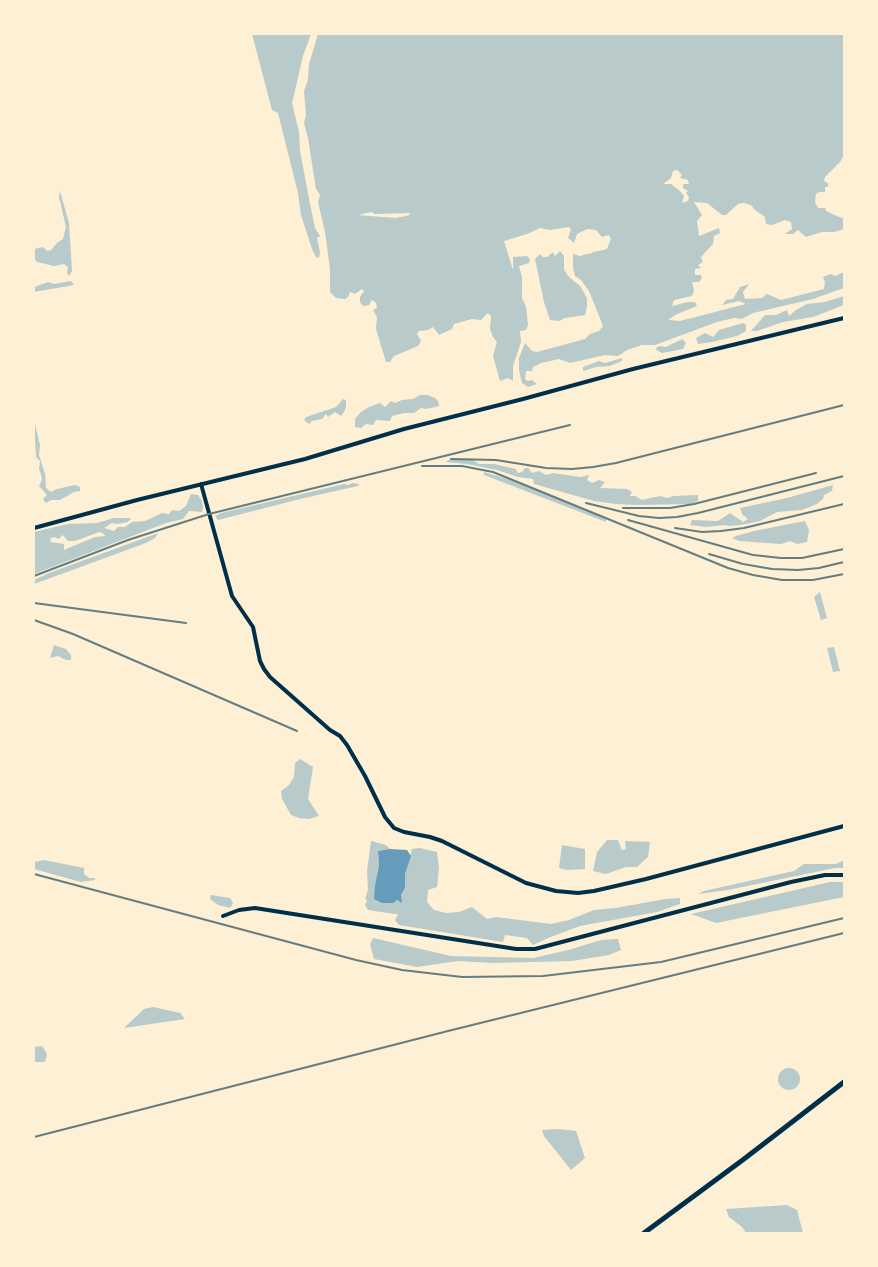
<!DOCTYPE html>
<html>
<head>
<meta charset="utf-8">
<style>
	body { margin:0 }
	#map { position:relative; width:878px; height:1267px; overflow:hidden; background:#fdf0d5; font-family:Arial,sans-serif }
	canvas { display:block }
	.frame { position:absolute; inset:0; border:35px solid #fdf0d5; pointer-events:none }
</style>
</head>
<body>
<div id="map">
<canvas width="878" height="1267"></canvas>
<div class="frame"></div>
</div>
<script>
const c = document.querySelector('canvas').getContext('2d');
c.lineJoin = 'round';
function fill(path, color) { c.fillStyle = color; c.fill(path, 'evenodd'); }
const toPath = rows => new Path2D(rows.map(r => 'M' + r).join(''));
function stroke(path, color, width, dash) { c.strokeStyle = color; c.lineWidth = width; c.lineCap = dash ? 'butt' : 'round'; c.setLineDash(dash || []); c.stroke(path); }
fill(toPath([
	[252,34,311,34,303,56,292,103,299,132,300,151,309,199,315,228,320,236,317,238,320,252,319,258,316,257,312,249,301,215,298,193,278,113,272,110],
	[318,34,844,34,844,155,840,162,825,177,824,181,828,183,828,187,825,187,825,192,819,192,816,194,815,202,818,208,825,208,826,211,839,217,844,218,844,229,834,232,822,232,806,237,798,230,793,234,785,234,792,229,791,222,785,220,772,225,766,224,765,217,755,210,751,205,744,203,738,204,726,215,722,215,707,203,694,202,702,215,697,221,699,236,719,228,720,233,714,236,713,244,701,257,703,262,698,265,701,268,695,269,695,275,701,275,702,278,699,282,692,282,694,290,692,296,674,300,672,306,688,302,695,302,697,306,675,315,668,320,680,321,746,304,739,301,722,305,726,300,733,299,740,287,749,284,743,292,745,299,762,298,767,294,781,300,824,289,825,282,823,277,831,274,835,276,844,272,844,288,813,299,753,313,742,319,734,318,717,322,655,345,642,345,627,350,618,356,605,355,570,363,559,359,541,363,533,367,532,371,526,371,525,379,528,381,532,380,537,384,528,387,522,383,519,370,519,358,525,343,532,351,537,352,585,339,590,334,599,331,603,326,589,291,581,280,575,276,573,268,573,254,580,256,586,254,589,254,594,252,607,249,611,239,609,235,602,237,596,230,587,229,577,234,574,243,568,238,571,229,569,227,550,230,540,228,527,234,504,241,513,270,513,257,527,256,530,259,529,263,519,266,522,277,522,298,526,307,528,325,526,330,520,331,521,342,513,366,513,381,508,378,500,381,493,356,497,342,493,337,490,329,491,316,488,313,481,320,472,319,454,324,452,329,439,335,433,327,428,330,419,331,417,334,421,341,418,346,394,356,390,362,386,362,376,329,377,317,373,310,377,308,376,303,372,300,369,305,363,306,360,302,360,297,364,291,362,289,355,294,350,292,348,297,345,299,336,298,330,292,330,269,325,232,318,202,320,195,316,189,308,138,304,123,306,115,304,91,308,80,309,64],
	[677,170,682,175,680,178,688,180,689,184,683,184,683,188,688,191,686,193,689,197,688,201,682,203,684,196,680,191,671,184,663,184,671,178,673,171],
	[371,212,375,214,409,213,410,215,396,218,358,215],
	[60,191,69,223,72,271,69,276,67,273,68,267,64,264,54,266,37,262,34,258,34,249,43,247,47,251,51,250,57,243,63,239,66,227,59,197],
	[560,251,564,256,564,269,568,276,580,286,587,298,587,306,585,315,565,318,559,321,550,320,544,302,535,259,540,254,543,257,547,257,553,252,555,256],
	[71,281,74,285,34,292,34,287,37,286,48,282,54,284],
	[844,296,844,305,813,317,783,322,757,331,751,331,765,315,776,315,787,310,789,316,796,310,807,304,825,302],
	[743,323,746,325,746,331,737,336,712,342,698,344,696,338,705,333,713,337,719,330],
	[682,339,686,343,683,349,662,353,655,349,659,346,666,347],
	[622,358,622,361,610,366,596,367,583,371,583,367,599,361,605,363],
	[420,395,427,395,435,398,438,401,439,406,426,409,421,408,414,413,404,413,392,416,390,421,376,420,373,425,366,424,361,428,355,427,355,419,361,412,369,407,380,403,385,407,391,401,395,403,402,400,413,399],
	[343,399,346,401,346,407,344,412,341,416,335,412,328,417,326,414,322,419,312,421,309,424,304,420,306,417,336,407],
	[34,420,40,445,39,455,45,474,46,488,51,492,57,489,75,485,80,487,80,491,74,492,60,500,51,500,46,503,43,499,47,495,39,486,42,480,41,474,39,469,40,461,36,457],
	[448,460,473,460,479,464,494,464,516,469,518,473,522,472,525,468,528,468,532,473,539,471,546,475,553,473,580,477,589,475,587,480,592,483,599,480,605,482,600,488,627,489,632,492,630,496,635,496,642,500,660,496,667,498,674,496,698,495,698,501,691,504,636,505,616,504,594,501,534,484,533,479,518,477,497,470,467,464,446,462],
	[484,472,504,478,548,494,606,519,606,522,484,475],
	[352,483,359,484,358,486,304,498,218,520,215,516,221,513,344,484,348,485],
	[833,485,832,491,824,495,823,499,817,504,802,510,777,512,760,521,741,525,729,526,724,525,706,527,690,525,692,520,718,521,730,513,743,522,748,519,742,514,740,508,787,498],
	[191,494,198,495,202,501,203,507,202,512,189,511,183,519,166,523,34,574,34,532,68,524,97,523,114,518,131,518,128,522,117,524,112,523,104,528,114,531,118,527,125,527,132,522,145,521,162,513,169,514,172,510,179,511,186,506],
	[99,532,103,533,105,536,95,537,64,550,64,544,50,542,51,538,55,537,58,539,63,535,68,541,75,541],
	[805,521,809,530,807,542,797,544,790,541,781,544,739,541,732,538,736,536,754,531],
	[158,533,155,538,146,543,34,584,34,580,49,573],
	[820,592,827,618,821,620,814,597],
	[54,645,66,649,71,655,71,660,66,660,58,656,50,658],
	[834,647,840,671,833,672,827,648],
	[300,759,313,767,308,799,319,816,309,819,299,818,291,815,282,799,281,791,289,785,294,777,295,763],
	[607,840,618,840,622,850,626,849,625,841,650,842,648,857,637,867,626,867,606,874,593,871,597,852],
	[371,841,386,845,390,849,378,851,379,865,377,873,397,900,401,902,401,895,405,888,405,874,412,849,420,848,437,852,439,868,437,887,428,890,427,902,434,910,446,913,459,912,472,907,487,919,496,917,551,924,569,920,594,910,616,908,665,899,680,898,680,904,657,912,580,926,548,938,533,945,527,938,505,935,503,942,399,925,395,920,398,914,394,914,368,910,365,905,367,900,365,899,368,890,367,871],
	[562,845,585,849,585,869,567,870,559,868],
	[44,860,84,868,84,874,89,878,95,878,95,880,81,882,34,869,34,862],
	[844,860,844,868,835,868,728,890,698,894,704,891,794,871,804,864,836,864],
	[830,882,844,882,844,897,716,923,691,914],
	[211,895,230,898,233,903,232,905,230,908,218,905,210,899],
	[373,938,451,956,533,958,568,950,601,940,618,939,621,950,609,955,572,961,492,963,458,961,417,967,374,959,370,944],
	[153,1007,180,1013,185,1019,124,1028,144,1009],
	[42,1046,47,1054,45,1062,34,1062,34,1047],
	'778 1079a11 11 0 1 1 22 0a11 11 0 1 1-22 0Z',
	[559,1129,576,1131,585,1158,571,1170,544,1136,542,1130],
	[787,1205,797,1210,803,1233,746,1233,742,1227,729,1217,726,1209]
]), '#b9caca');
fill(toPath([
	[390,849,407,850,411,856,405,874,405,888,401,895,402,903,397,900,393,903,382,903,374,899,375,886,379,865,378,851]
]), '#669bbc');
stroke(toPath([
	[201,484,232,596,253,627,260,661,264,669,270,677,330,730,340,736,347,745,365,776,385,817,394,828,404,832,430,837,442,841,526,883,556,891,578,893,594,891,646,879,844,826],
	[34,528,137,500,305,459,404,429,523,399,633,369,844,318],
	[223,916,239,910,255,908,516,949,535,949,791,882,825,875,844,875]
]), '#003049', 4);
stroke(toPath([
	[644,1233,744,1159,844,1082]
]), '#003049', 5);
stroke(toPath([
	[451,459,496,460,546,468,572,469,593,467,616,463,844,405],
	[422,466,462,466,493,472,728,568,753,575,782,580,813,580,844,574],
	[586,503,639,516,659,518,677,517,698,513,844,476],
	[623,508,670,508,694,504,816,473],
	[628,520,753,555,781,558,802,558,844,549],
	[675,528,702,532,721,531,744,528,844,504],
	[709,554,743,564,772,569,798,570,819,568,844,562],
	[34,576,128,540,209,514,570,425],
	[34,603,186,623],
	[34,620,73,634,297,731],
	[34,874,356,960,402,970,462,977,543,976,661,962,844,918],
	[34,1137,448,1031,844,933]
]), '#657d81', 2);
</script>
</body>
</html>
